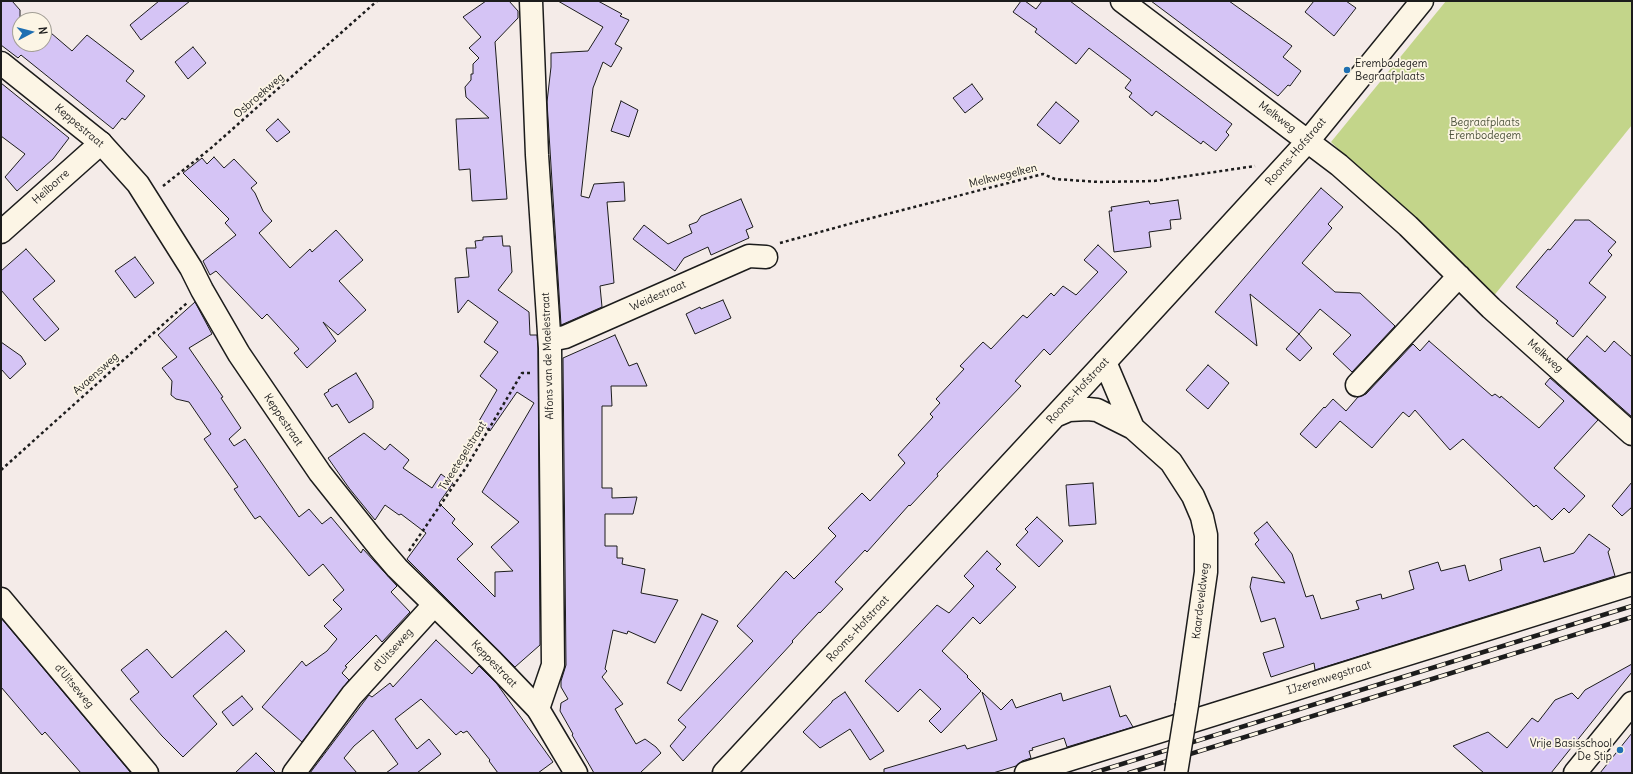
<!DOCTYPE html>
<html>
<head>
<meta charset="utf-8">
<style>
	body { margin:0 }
	#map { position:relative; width:1633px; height:774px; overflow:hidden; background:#f4ebe8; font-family:Delius,sans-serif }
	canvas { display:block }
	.frame { position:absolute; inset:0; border:2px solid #1c1c1c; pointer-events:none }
	.north { position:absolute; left:12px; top:12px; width:40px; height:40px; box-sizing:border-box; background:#fcf5e5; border:1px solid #a29e95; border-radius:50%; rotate:83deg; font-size:11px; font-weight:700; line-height:16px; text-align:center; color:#1c1c1c }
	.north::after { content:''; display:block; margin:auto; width:14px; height:18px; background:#1f6fb2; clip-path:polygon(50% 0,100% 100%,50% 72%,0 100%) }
</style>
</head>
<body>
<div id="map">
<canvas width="1633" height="774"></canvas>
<div class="frame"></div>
<div class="north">N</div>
</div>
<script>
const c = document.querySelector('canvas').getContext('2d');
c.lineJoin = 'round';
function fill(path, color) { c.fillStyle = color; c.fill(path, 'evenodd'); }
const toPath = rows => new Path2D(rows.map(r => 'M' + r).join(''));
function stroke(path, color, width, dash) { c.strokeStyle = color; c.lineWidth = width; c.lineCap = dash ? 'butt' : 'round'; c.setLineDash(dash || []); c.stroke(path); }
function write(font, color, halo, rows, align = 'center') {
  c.font = font + ' Delius,sans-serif'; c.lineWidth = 3.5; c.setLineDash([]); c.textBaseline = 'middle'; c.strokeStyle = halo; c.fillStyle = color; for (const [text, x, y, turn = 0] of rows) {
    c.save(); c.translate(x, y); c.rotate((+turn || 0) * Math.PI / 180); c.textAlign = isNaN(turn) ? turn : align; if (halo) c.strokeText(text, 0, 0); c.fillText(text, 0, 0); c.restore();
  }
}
fill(toPath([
	[1446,1,1632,1,1632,125,1492,298,1331,142]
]), '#c3d58a');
const building = toPath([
	[1,1,12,1,20,10,20,44,44,44,44,27,72,51,87,35,134,71,126,81,145,96,125,120,122,118,113,129,21,55,18,58,1,45,1,1],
	[159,1,190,1,141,40,130,25,159,1],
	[486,1,509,1,518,11,518,18,495,42,507,199,472,201,470,169,459,170,456,119,489,118,466,97,465,87,471,80,471,74,473,74,473,64,479,58,469,48,481,37,463,17,486,1],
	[558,1,598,1,622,14,620,16,629,20,615,44,622,48,611,67,603,62,593,88,581,196,589,198,594,184,624,182,625,201,607,202,614,283,600,286,602,307,561,325,547,102,551,67,551,53,588,51,603,27,558,1],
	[1021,1,1025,1,1036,9,1042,1,1070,1,1232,124,1226,132,1229,135,1216,151,1203,141,1201,144,1156,111,1152,116,1129,97,1132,93,1125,88,1131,80,1089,48,1076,64,1035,32,1037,29,1013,12,1021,1],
	[1151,1,1229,1,1292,46,1283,57,1301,71,1290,86,1288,85,1278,96,1151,1],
	[1314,1,1346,1,1356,8,1334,36,1305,12,1314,1],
	[193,47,206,63,188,79,175,62,193,47],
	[1,83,69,138,53,159,17,191,5,177,25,154,1,136,1,83],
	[972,84,983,99,965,113,953,98,972,84],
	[621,101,638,110,629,137,611,131,621,101],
	[1056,102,1079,121,1060,144,1037,125,1056,102],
	[278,119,290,132,277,142,266,130,278,119],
	[214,157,224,168,234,159,257,183,251,188,255,193,263,211,272,221,259,233,290,268,310,249,312,252,336,230,363,260,339,281,366,310,338,335,323,322,336,341,307,368,294,353,299,349,267,314,262,319,216,271,210,275,203,261,236,235,225,223,229,219,183,173,202,158,207,164,214,157],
	[1321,188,1343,207,1328,224,1332,228,1302,263,1335,292,1360,293,1395,326,1352,372,1333,354,1351,335,1320,309,1299,334,1250,294,1257,346,1215,312,1321,188],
	[741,199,753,227,746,230,749,238,711,255,708,247,684,258,675,271,633,239,644,225,668,244,692,233,689,225,697,222,701,216,741,199],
	[1178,200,1181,219,1170,220,1171,229,1149,232,1151,247,1114,252,1109,211,1112,211,1111,207,1149,201,1150,204,1178,200],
	[1575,220,1589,220,1616,242,1608,251,1612,255,1589,283,1606,297,1573,337,1556,323,1558,321,1516,287,1548,249,1550,250,1575,220],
	[502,236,503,246,510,246,512,272,498,290,529,312,530,335,537,335,538,348,540,645,515,667,407,559,426,533,401,514,399,515,385,505,375,520,349,488,328,458,364,433,385,450,390,444,408,459,409,460,403,468,432,488,441,474,453,483,439,503,455,519,452,523,473,544,457,559,495,597,495,572,513,571,491,547,519,522,482,492,534,403,517,392,490,431,479,421,497,390,480,376,498,352,484,342,498,322,468,300,458,313,455,278,469,277,466,248,476,248,475,241,483,240,483,237,502,236],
	[1098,245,1127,272,1050,355,1044,349,1015,381,1021,386,937,474,938,476,910,506,909,505,867,552,865,550,835,582,843,589,820,613,819,612,792,641,793,642,683,761,670,746,686,727,678,720,753,641,737,626,786,571,794,579,814,559,836,536,828,528,862,493,870,501,905,463,898,455,933,417,930,414,940,403,936,399,964,369,960,366,983,342,991,349,1023,315,1027,318,1051,293,1054,296,1063,286,1076,295,1098,272,1084,260,1098,245],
	[26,249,55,281,33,299,59,329,45,341,1,290,1,271,26,249],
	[135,257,154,283,135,298,115,271,135,257],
	[723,300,731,318,695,334,686,314,700,307,701,309,723,300],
	[195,302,212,334,189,348,223,397,221,398,241,428,229,439,234,446,245,439,299,517,309,509,322,524,331,517,361,553,363,549,397,586,391,592,410,612,382,642,376,635,345,666,347,667,342,673,349,680,302,742,262,707,302,661,306,666,327,651,337,639,324,626,342,609,333,600,344,590,323,564,309,576,260,516,255,519,234,489,238,487,204,439,211,434,189,402,176,399,171,395,172,381,162,368,177,357,158,335,195,302],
	[1299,334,1312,348,1300,361,1286,349,1299,334],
	[615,335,629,366,637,363,647,386,611,386,612,406,602,406,602,488,612,488,612,498,637,497,633,514,605,514,605,546,617,546,617,558,623,558,622,564,645,569,641,593,678,600,655,643,628,631,627,634,613,630,605,669,607,671,602,677,623,704,615,709,636,744,645,739,656,747,661,753,640,773,594,773,572,735,573,734,560,711,561,703,568,699,561,687,561,681,566,665,563,358,615,335],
	[1587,336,1605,352,1614,341,1632,357,1632,417,1567,359,1587,336],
	[1429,341,1492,396,1495,394,1500,398,1501,396,1539,428,1564,401,1545,384,1550,378,1598,420,1554,468,1585,496,1569,513,1564,508,1552,520,1536,505,1534,507,1463,439,1450,450,1415,410,1409,417,1403,412,1372,448,1340,421,1316,448,1300,434,1324,407,1325,408,1333,399,1346,411,1358,397,1366,394,1413,344,1420,351,1429,341],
	[1,342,21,356,26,364,10,379,1,369,1,342],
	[1208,365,1229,383,1208,409,1186,390,1208,365],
	[356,373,373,401,373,408,349,423,337,404,332,407,324,394,329,391,328,390,356,373],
	[1632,482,1632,507,1622,516,1612,506,1632,482],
	[1093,483,1096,524,1069,526,1066,485,1093,483],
	[1037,517,1063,541,1039,567,1016,545,1028,532,1025,529,1037,517],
	[1267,522,1292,554,1306,597,1313,595,1321,619,1359,609,1356,601,1381,594,1382,599,1414,589,1409,571,1438,562,1441,571,1465,565,1469,581,1502,570,1500,559,1540,547,1544,562,1574,553,1589,534,1610,549,1608,552,1615,576,1315,670,1314,663,1271,677,1263,653,1284,647,1275,618,1261,622,1250,587,1252,577,1285,583,1255,544,1259,540,1254,533,1267,522],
	[987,551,1001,564,996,569,1016,587,980,624,973,617,942,651,968,676,967,677,981,691,941,733,929,721,941,709,920,689,898,712,865,681,937,605,949,613,974,586,964,576,987,551],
	[702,614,718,621,681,691,667,683,702,614],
	[1,618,131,773,81,773,45,732,42,735,1,687,1,618],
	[226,631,245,651,193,696,217,724,183,757,162,736,130,699,139,692,121,670,147,649,172,678,226,631],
	[436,640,472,674,479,666,497,684,553,762,538,773,498,773,489,761,490,760,467,731,463,733,461,731,456,735,421,699,395,719,417,749,429,739,441,754,417,773,386,773,398,764,373,730,354,746,344,758,357,773,310,773,369,695,372,697,390,683,393,687,436,640],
	[1632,664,1632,672,1551,773,1484,773,1453,746,1488,732,1507,748,1532,718,1538,722,1555,700,1572,693,1578,699,1585,690,1632,664],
	[1110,686,1120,717,1126,715,1133,727,1067,747,1064,738,1032,748,1033,750,1029,751,1031,758,1022,761,1016,766,993,773,884,773,884,769,965,745,967,749,997,740,982,692,1001,710,1012,699,1016,708,1061,693,1063,701,1110,686],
	[845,692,884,751,870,760,850,729,820,748,803,732,832,702,832,701,845,692],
	[242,696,253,709,233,726,222,712,242,696],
	[1632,733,1632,773,1600,773,1632,733],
	[256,753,276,773,235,773,256,753]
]);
fill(building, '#d5c4f5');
stroke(building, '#1c1c1c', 1);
const minor = toPath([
	[531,1,537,155,550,348,553,665,538,709],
	[1122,1,1339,165,1408,226,1491,308,1632,434],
	[1,232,101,143],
	[550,340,565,337,749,256,766,257],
	[1105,362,1308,141,1422,1],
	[1357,385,1459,276],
	[1,599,147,773],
	[294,773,352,695,434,605],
	[1026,773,1632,584],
	[1575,773,1632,703]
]);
const tertiary = toPath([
	[1,63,101,143,138,184,191,268,202,290,239,354,320,473,379,547,397,568,491,660,538,709,576,773],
	[1055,416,1069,410,1088,409,1097,410,1133,428],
	[724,773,1105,362,1133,428,1171,462,1193,496,1202,517,1206,535,1206,572,1187,705]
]);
stroke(minor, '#1c1c1c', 25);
stroke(tertiary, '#1c1c1c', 25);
stroke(toPath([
	[163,186,210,149,377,1],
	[780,243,860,221,1043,174,1055,179,1099,182,1154,181,1255,166],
	[1,470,187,303],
	[409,551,467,466,522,373,530,373]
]), '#1c1c1c', 2.5, [3, 3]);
stroke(minor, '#fcf5e5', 22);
stroke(tertiary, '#fcf5e5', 22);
const rail = toPath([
	[1093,773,1632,606],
	[1129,773,1632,617]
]);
stroke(rail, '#1c1c1c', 4.5);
stroke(rail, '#fcf5e5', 3, [9]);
const tertiaryBridge = toPath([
	[1176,773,1187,705]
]);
stroke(tertiaryBridge, '#1c1c1c', 25, []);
stroke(tertiaryBridge, '#fcf5e5', 22);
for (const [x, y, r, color] of [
	[1347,70,4,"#1f6fb2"],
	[1620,750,4,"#1f6fb2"]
]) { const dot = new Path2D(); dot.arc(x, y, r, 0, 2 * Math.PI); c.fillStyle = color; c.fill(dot); stroke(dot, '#fcf5e5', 1.5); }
write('11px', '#1c1c1c', '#fcf5e5', [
	["Erembodegem",1355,64],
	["Begraafplaats",1355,77],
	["Vrije Basisschool",1612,744,"right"],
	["De Stip",1612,757,"right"]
], 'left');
write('11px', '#1c1c1c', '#fcf5e5', [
	["Osbroekweg",259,96,-41],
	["Melkweg",1277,117,37],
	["Keppestraat",79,126,40],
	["Rooms-Hofstraat",1296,152,-49],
	["Melkwegelken",1003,176,-14],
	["Heilborre",51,187,-42],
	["Weidestraat",658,296,-24],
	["Alfons van de Maelestraat",548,356,-92],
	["Melkweg",1545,356,42],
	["Avaensweg",96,374,-42],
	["Rooms-Hofstraat",1078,391,-47],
	["Keppestraat",283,420,56],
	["Tweetegelstraat",463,456,-58],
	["Kaardeveldweg",1201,601,-83],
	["Rooms-Hofstraat",858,629,-47],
	["d'Uitseweg",393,650,-48],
	["Keppestraat",494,664,46],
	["IJzerenwegstraat",1329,678,-18],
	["d'Uitseweg",74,686,50]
]);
write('11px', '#4e543d', '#fcf5e5', [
	["Begraafplaats",1485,123],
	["Erembodegem",1485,136]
]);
</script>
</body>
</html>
